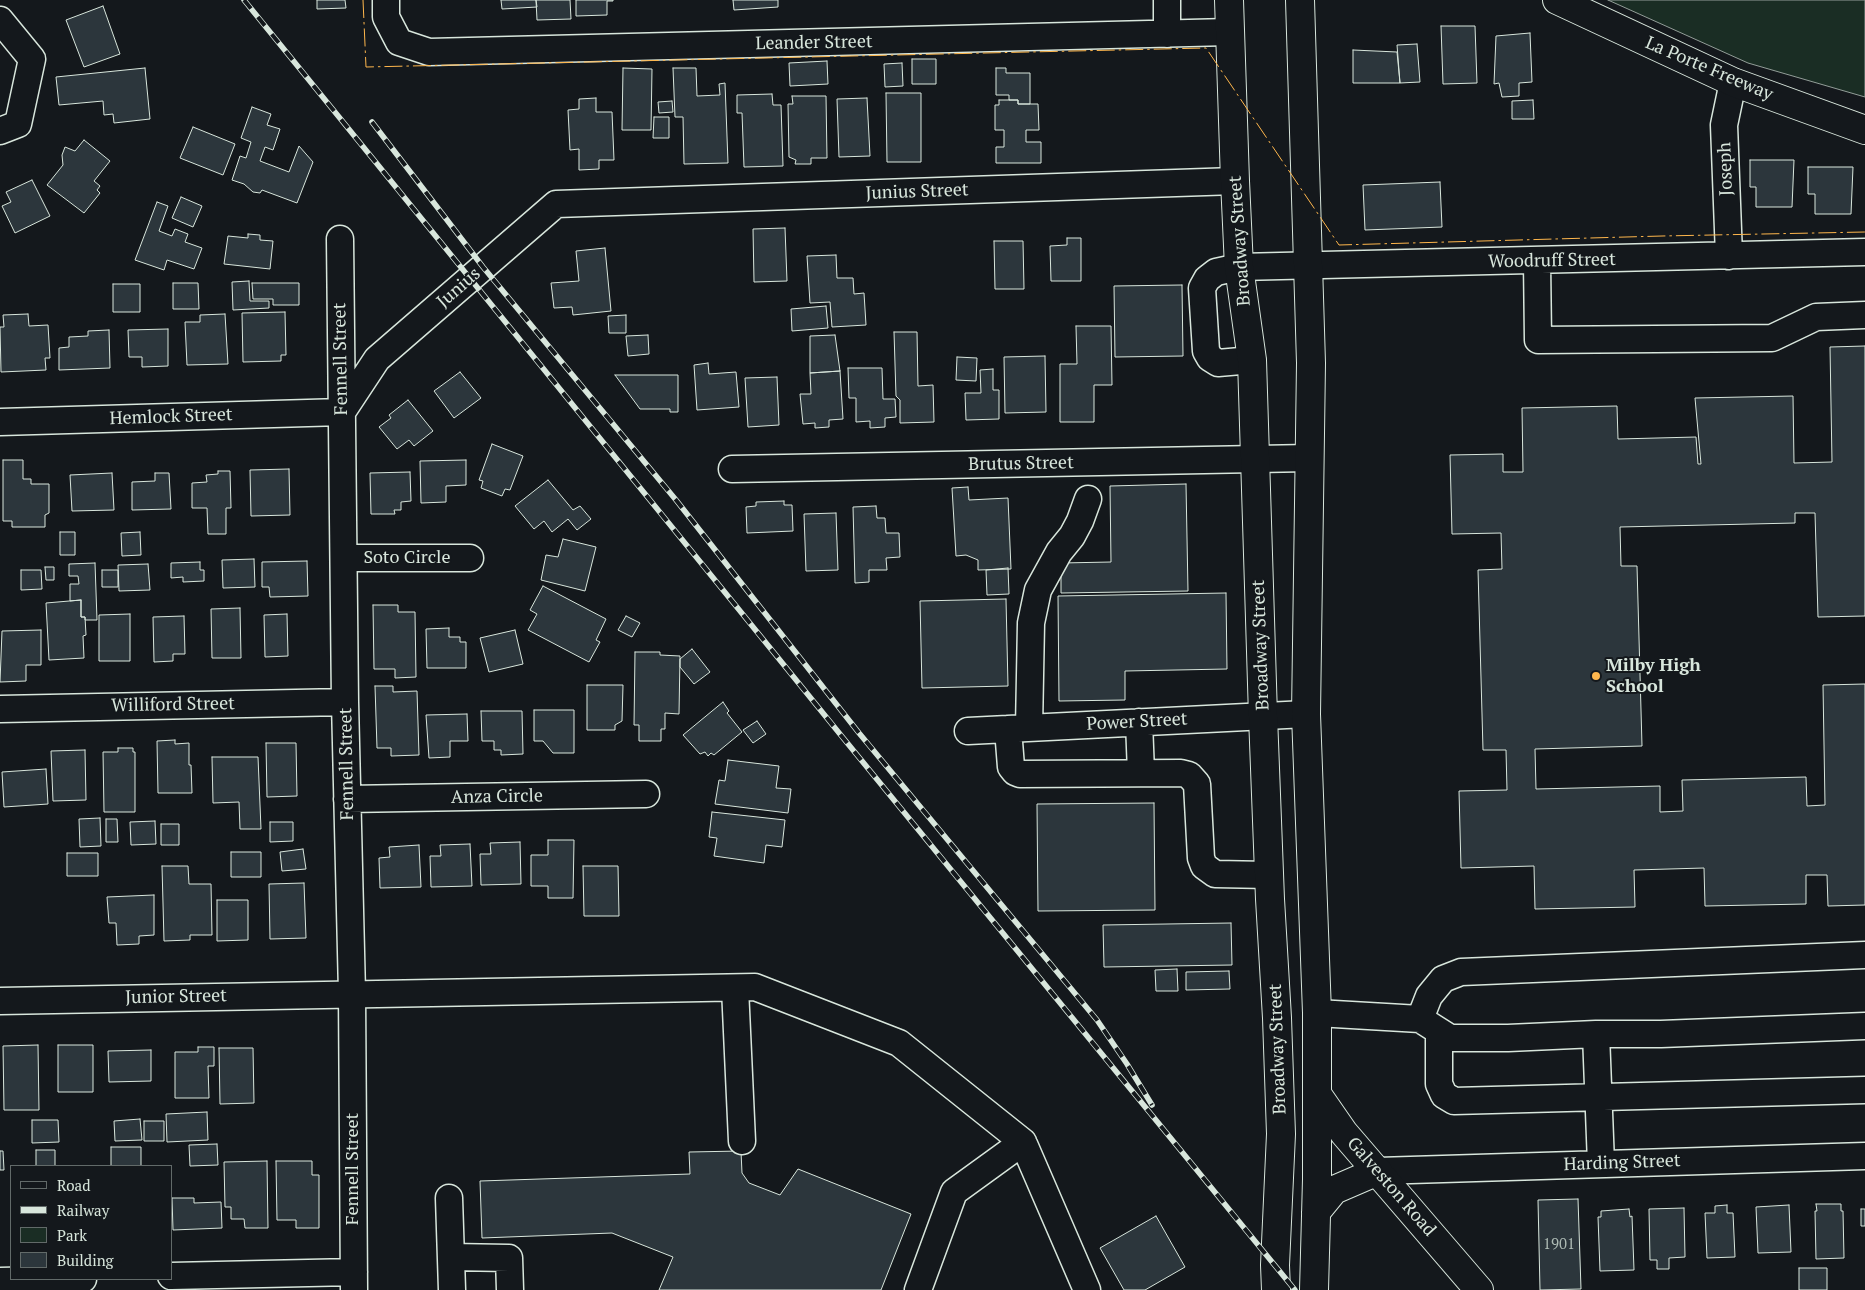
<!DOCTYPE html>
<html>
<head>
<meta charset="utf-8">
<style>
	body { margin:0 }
	#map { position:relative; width:1865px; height:1290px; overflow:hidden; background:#14181c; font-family:"PT Serif",serif }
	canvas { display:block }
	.legend { position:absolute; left:10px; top:1165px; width:162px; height:115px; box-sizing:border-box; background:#14181c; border:1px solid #626a69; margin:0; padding:6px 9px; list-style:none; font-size:15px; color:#d8e6dc }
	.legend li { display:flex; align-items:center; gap:10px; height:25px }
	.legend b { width:25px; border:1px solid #626a69 }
</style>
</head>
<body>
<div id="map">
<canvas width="1865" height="1290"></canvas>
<ul class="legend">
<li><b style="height:6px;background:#14181c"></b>Road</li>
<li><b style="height:6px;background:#d8e6dc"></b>Railway</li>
<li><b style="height:14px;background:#1a2d24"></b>Park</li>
<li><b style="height:14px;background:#2c363c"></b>Building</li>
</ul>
</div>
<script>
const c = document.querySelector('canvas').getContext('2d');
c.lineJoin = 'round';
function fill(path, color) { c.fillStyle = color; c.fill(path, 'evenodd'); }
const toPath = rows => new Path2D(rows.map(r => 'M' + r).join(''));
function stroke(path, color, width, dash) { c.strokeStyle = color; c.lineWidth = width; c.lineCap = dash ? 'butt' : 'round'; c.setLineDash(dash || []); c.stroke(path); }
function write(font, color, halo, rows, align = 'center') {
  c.font = font + ' "PT Serif",serif'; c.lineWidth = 4; c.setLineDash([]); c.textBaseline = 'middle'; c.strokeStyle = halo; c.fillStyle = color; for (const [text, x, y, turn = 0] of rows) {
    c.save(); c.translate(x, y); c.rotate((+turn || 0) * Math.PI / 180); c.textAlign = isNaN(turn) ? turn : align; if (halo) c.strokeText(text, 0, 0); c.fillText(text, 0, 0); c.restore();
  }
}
const green = toPath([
	[1608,0,1865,0,1865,97,1748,63,1608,0]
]);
fill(green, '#1a2d24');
stroke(green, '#939e99', 1);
const building = toPath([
	[317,0,345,0,346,8,317,9,317,0],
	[501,0,536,0,537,7,502,9,501,0],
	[536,0,570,0,571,19,537,20,536,0],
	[576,0,613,0,613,1,607,1,607,15,576,16,576,0],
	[733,0,778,0,778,7,734,10,733,0],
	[103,6,120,54,84,67,66,20,103,6],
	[1441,26,1475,26,1477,83,1443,84,1441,26],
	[1530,33,1532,82,1519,83,1519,96,1502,97,1499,83,1494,84,1496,36,1530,33],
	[1417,44,1420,82,1400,83,1397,45,1417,44],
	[1353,50,1397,52,1400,83,1353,83,1353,50],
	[912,59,936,59,936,84,912,84,912,59],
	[827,61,828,84,790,86,789,63,827,61],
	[902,63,903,86,885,87,884,64,902,63],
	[145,68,150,119,114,123,113,114,104,115,103,101,59,105,56,77,145,68],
	[623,68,652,69,651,130,622,130,623,68],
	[673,68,696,68,697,96,720,95,719,84,725,83,728,163,684,164,683,117,675,117,673,68],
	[996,68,1006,68,1006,73,1030,73,1030,104,1018,104,1018,100,1009,100,1009,95,996,95,996,68],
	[886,93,921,93,921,162,887,162,886,93],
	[772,94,773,105,781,105,783,166,744,167,742,113,737,113,737,95,772,94],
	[792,96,826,96,827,158,811,158,811,164,795,164,796,160,789,157,788,104,793,104,792,96],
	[596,98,596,112,612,112,614,160,599,160,599,169,579,170,579,149,570,150,568,110,579,109,579,99,596,98],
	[867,98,870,156,839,157,837,99,867,98],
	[999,100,1018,100,1018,104,1038,104,1039,130,1026,130,1026,142,1041,142,1041,163,996,163,996,147,1004,147,1004,130,995,130,995,105,999,105,999,100],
	[1533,100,1534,119,1512,119,1512,101,1533,100],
	[672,101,673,112,659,113,658,102,672,101],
	[252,107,271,114,267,125,280,129,273,150,265,147,260,161,289,172,299,146,313,162,297,203,262,190,260,193,253,192,244,184,232,180,240,156,246,158,251,142,241,138,252,107],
	[654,117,669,117,669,138,653,138,654,117],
	[193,127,235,144,223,175,180,158,193,127],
	[84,140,110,161,94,181,100,186,97,190,100,193,84,213,47,185,63,165,62,155,65,147,75,151,84,140],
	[1750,160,1794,160,1792,207,1756,207,1756,187,1750,187,1750,160],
	[1808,167,1853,167,1851,214,1815,214,1815,194,1808,194,1808,167],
	[32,180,50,216,15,233,2,206,11,202,6,192,32,180],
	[1440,182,1442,227,1365,230,1363,185,1440,182],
	[181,197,202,206,193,227,172,218,181,197],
	[157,202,168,206,159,231,172,236,175,229,188,234,185,242,202,248,194,269,167,260,164,270,135,260,157,202],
	[785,228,787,281,754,282,753,229,785,228],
	[248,234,260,235,260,240,273,241,270,269,224,264,228,236,248,238,248,234],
	[1067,238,1081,238,1081,281,1051,281,1050,246,1067,245,1067,238],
	[994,241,1023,241,1024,289,995,289,994,241],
	[605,248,611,311,573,315,572,307,554,308,551,283,579,281,576,251,605,248],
	[836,255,837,278,853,278,854,294,864,293,866,325,832,327,830,302,810,303,807,256,836,255],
	[249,281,250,301,269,301,269,308,233,310,232,282,249,281],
	[173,283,198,283,199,309,173,309,173,283],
	[252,283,299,283,299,305,273,305,273,299,253,299,252,283],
	[113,284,140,284,140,312,113,312,113,284],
	[1182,285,1183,356,1115,357,1114,286,1182,285],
	[826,306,828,328,792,331,791,309,826,306],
	[285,312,286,355,281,355,281,361,243,362,242,313,285,312],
	[28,314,29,326,48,325,50,358,45,358,46,370,1,372,0,327,4,327,3,315,28,314],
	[225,314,228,364,187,365,185,322,200,322,200,315,225,314],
	[626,315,626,333,609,333,608,316,626,315],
	[1076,326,1111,326,1112,385,1094,385,1094,422,1060,422,1060,364,1077,364,1076,326],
	[168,329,168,366,142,367,142,357,129,357,128,330,168,329],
	[109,330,110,368,59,370,59,348,69,347,69,337,88,336,88,331,109,330],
	[894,332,917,332,918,386,933,385,934,422,900,423,900,400,896,396,894,332],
	[648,335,649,354,628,356,626,336,648,335],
	[835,335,840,371,810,373,810,336,835,335],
	[1865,346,1865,616,1818,617,1815,513,1795,513,1795,523,1620,527,1621,566,1637,566,1642,746,1535,749,1536,789,1660,786,1660,812,1683,811,1682,780,1806,777,1807,806,1825,805,1823,685,1865,684,1865,905,1828,906,1827,875,1806,875,1806,904,1705,906,1704,868,1634,870,1635,907,1535,909,1534,866,1461,868,1459,791,1507,790,1506,750,1483,750,1478,570,1502,569,1501,533,1452,534,1450,455,1503,454,1503,472,1523,472,1522,408,1617,406,1618,439,1696,437,1698,464,1701,464,1695,398,1793,396,1794,463,1832,462,1830,347,1865,346],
	[1045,356,1046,412,1005,413,1004,357,1045,356],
	[957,357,977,358,976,381,956,380,957,357],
	[708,363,709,374,736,372,739,407,697,410,694,365,708,363],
	[848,368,882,368,883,399,895,399,896,417,885,418,885,427,870,428,870,421,856,422,856,398,849,398,848,368],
	[993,369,993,390,999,390,999,419,966,420,965,393,981,393,980,370,993,369],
	[840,371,843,419,829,420,829,427,815,428,815,423,803,424,800,394,811,394,810,373,840,371],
	[460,372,481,398,454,418,434,391,460,372],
	[615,375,678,375,678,412,670,412,670,409,640,409,615,375],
	[777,377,779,425,748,427,745,378,777,377],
	[408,400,433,431,414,446,409,440,397,449,379,427,391,418,389,415,408,400],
	[492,444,523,456,510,490,505,489,502,496,481,488,483,481,479,480,492,444],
	[3,460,23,460,23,479,31,479,31,484,49,484,49,513,45,515,45,527,12,527,12,521,3,521,3,460],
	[466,460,466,485,446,486,446,502,421,503,420,461,466,460],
	[289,469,290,515,251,516,250,470,289,469],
	[218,471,230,471,231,508,226,508,226,534,208,534,207,508,192,508,192,483,207,482,206,475,218,474,218,471],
	[410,472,411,501,401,502,401,510,394,510,395,514,371,514,370,473,410,472],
	[112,473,114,510,72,511,70,475,112,473],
	[155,473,169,473,171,509,132,510,132,482,155,481,155,473],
	[548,480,573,510,580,506,591,519,577,530,568,519,552,532,544,521,534,529,515,506,548,480],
	[1186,484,1188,591,1061,593,1061,563,1111,562,1110,486,1186,484],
	[968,487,969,500,1008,498,1011,569,978,570,978,560,966,555,956,556,952,488,968,487],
	[784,501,784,505,792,505,793,531,747,533,746,507,756,506,756,502,784,501],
	[876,506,877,518,885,518,886,533,899,533,900,557,886,558,887,570,869,570,869,582,855,583,853,507,876,506],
	[836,513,838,570,806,571,804,514,836,513],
	[60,532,75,532,75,555,60,555,60,532],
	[140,532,141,555,122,556,121,533,140,532],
	[563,539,596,547,585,591,541,580,546,555,558,557,563,539],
	[254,559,255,587,223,588,222,560,254,559],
	[307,561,308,596,270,597,269,587,262,587,262,562,307,561],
	[200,562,200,570,204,570,204,581,183,582,183,577,171,578,171,563,200,562],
	[95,563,97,620,85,620,85,617,81,617,81,600,70,601,70,584,79,584,78,576,69,576,69,564,95,563],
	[148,564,150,590,119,591,118,565,148,564],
	[45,567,54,567,54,580,46,580,45,567],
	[1008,568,1009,594,987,595,986,570,1008,568],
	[21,570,41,570,42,589,21,590,21,570],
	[102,570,118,570,118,587,102,587,102,570],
	[543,586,606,619,596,640,600,642,589,662,528,630,537,614,530,610,543,586],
	[1226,593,1227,669,1125,671,1125,700,1059,701,1058,596,1226,593],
	[1006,599,1008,686,922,688,920,601,1006,599],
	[81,600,81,617,85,617,86,635,83,636,84,658,49,660,46,603,81,600],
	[373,605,398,605,398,612,415,612,416,677,395,678,395,669,374,669,373,605],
	[240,608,241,658,212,658,211,609,240,608],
	[130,614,130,661,99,661,99,615,130,614],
	[287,614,288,656,265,657,264,615,287,614],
	[184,616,185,654,173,654,173,661,154,662,153,617,184,616],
	[626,616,640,623,632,637,618,630,626,616],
	[449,628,449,637,460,637,460,642,466,642,466,668,427,668,426,629,449,628],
	[41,630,41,665,26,665,26,681,0,682,2,631,41,630],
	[515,630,523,664,489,672,480,638,515,630],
	[692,649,710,672,694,684,680,667,680,659,692,649],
	[635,652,660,652,660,655,680,656,679,714,665,713,665,729,661,729,661,741,639,741,639,725,634,725,635,652],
	[587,685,623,685,622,721,615,725,615,730,587,730,587,685],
	[375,686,393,686,393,692,417,691,419,755,391,756,391,748,377,748,375,686],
	[723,702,729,711,727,713,742,732,714,755,711,753,708,756,705,752,700,754,683,735,723,702],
	[534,710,574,710,574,753,553,753,543,741,534,741,534,710],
	[481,711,522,711,523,754,501,755,501,750,494,750,494,741,482,741,481,711],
	[467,714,468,741,450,741,450,757,429,758,426,715,467,714],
	[757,721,766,734,753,743,743,730,757,721],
	[175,740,175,744,189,743,189,765,191,765,192,793,158,793,157,741,175,740],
	[266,743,296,743,297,796,267,797,266,743],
	[118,748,133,748,133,752,135,752,135,812,104,812,103,752,118,752,118,748],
	[85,750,86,800,53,801,51,751,85,750],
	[212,757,258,757,261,829,240,829,239,802,213,803,212,757],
	[728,760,779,766,776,788,791,789,788,813,715,804,719,780,725,781,728,760],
	[46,769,48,804,4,807,2,772,46,769],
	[1154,803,1155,910,1038,911,1037,804,1154,803],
	[712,812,785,820,782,847,766,845,764,863,714,856,717,838,709,837,712,812],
	[100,818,101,846,80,847,79,819,100,818],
	[106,819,117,819,118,842,106,842,106,819],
	[155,821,156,844,131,845,130,822,155,821],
	[270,822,293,822,293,841,270,842,270,822],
	[161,824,179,824,179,845,161,845,161,824],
	[548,840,574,840,573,898,548,898,548,886,531,886,531,855,548,855,548,840],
	[520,842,521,884,481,885,480,854,491,854,490,843,520,842],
	[470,844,472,886,431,887,430,856,441,856,440,845,470,844],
	[419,845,421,887,380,888,379,858,390,857,389,847,419,845],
	[303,849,306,869,282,871,280,852,303,849],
	[231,852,261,852,261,877,231,877,231,852],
	[67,853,98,853,98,876,67,876,67,853],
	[162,866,188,866,189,884,211,884,212,935,190,935,190,940,164,941,162,866],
	[583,866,618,866,619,916,584,916,583,866],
	[304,883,306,938,270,939,269,884,304,883],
	[154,895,154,935,139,936,139,944,117,945,116,923,109,923,107,897,154,895],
	[217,900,248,900,248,940,217,941,217,900],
	[1231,923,1232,965,1104,967,1103,925,1231,923],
	[1177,969,1178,991,1156,991,1155,970,1177,969],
	[1229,971,1230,989,1186,990,1186,972,1229,971],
	[38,1045,39,1110,4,1110,3,1046,38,1045],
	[58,1045,93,1045,93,1092,58,1092,58,1045],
	[198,1047,214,1047,214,1066,208,1066,209,1098,175,1098,175,1052,198,1052,198,1047],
	[219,1048,253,1048,254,1103,220,1104,219,1048],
	[151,1050,151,1081,109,1082,108,1051,151,1050],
	[207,1112,208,1140,167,1142,166,1114,207,1112],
	[140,1119,142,1140,115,1141,114,1121,140,1119],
	[32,1120,58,1120,59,1142,32,1143,32,1120],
	[144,1121,164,1121,164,1141,144,1141,144,1121],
	[217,1144,218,1165,190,1166,189,1145,217,1144],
	[111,1147,141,1147,141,1166,111,1166,111,1147],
	[36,1150,55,1150,55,1166,36,1166,36,1150],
	[0,1151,3,1151,4,1170,0,1170,0,1151],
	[741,1151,742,1173,749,1183,780,1195,798,1169,911,1214,881,1290,659,1290,673,1257,612,1233,482,1238,480,1181,690,1174,689,1152,741,1151],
	[267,1161,268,1228,245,1228,244,1219,231,1219,231,1207,225,1207,224,1162,267,1161],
	[276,1161,312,1161,312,1175,319,1175,319,1228,296,1228,296,1220,277,1220,276,1161],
	[172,1198,194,1198,194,1203,221,1202,222,1228,173,1230,172,1198],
	[1578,1199,1581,1289,1540,1290,1538,1200,1578,1199],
	[1816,1204,1841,1204,1841,1211,1843,1211,1844,1258,1816,1259,1815,1211,1817,1211,1816,1204],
	[1727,1205,1727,1213,1733,1213,1735,1257,1707,1258,1705,1213,1715,1213,1715,1206,1727,1205],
	[1789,1205,1791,1252,1758,1253,1756,1207,1789,1205],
	[1684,1208,1685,1257,1669,1258,1669,1269,1657,1269,1657,1260,1650,1260,1649,1209,1684,1208],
	[1629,1209,1630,1217,1632,1216,1634,1270,1600,1271,1598,1217,1601,1217,1601,1211,1629,1209],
	[1861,1209,1865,1209,1865,1226,1861,1226,1861,1209],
	[1156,1216,1185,1267,1145,1290,1124,1290,1100,1248,1156,1216],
	[1799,1268,1827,1268,1827,1290,1799,1290,1799,1268]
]);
fill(building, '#2c363c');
stroke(building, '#d8e6dc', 1);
const minor = toPath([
	[386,0,386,17,399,42,429,52,1229,32],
	[1167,0,1167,34],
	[0,20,32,59,18,124,0,131],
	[340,239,345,702,352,993,354,1290],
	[1729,256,1724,125,1733,82],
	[1537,261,1538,340,1772,338,1816,317,1865,315],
	[1252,360,1218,363,1210,358,1206,351,1202,288,1207,279,1216,272,1239,267,1865,252],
	[0,422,342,412,377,359,556,204,1235,181],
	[732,469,1309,458],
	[344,558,470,558],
	[0,709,345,702],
	[1139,722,1141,773],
	[1029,728,1031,623,1038,590,1059,552,1072,536,1080,521,1088,499],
	[1008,729,1011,767,1015,772,1020,774,1181,773,1189,775,1197,784,1201,858,1204,866,1215,874,1269,875],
	[968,731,1306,714],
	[347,799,646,794],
	[735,988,742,1141],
	[0,1001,755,987,899,1043,1023,1142,1087,1290],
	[1317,1013,1420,1019,1450,1038,1508,1038,1596,1034,1661,1034,1865,1026],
	[1420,1019,1429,996,1443,979,1461,972,1865,955],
	[1439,1032,1439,1084,1444,1095,1454,1101,1865,1090],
	[1596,1034,1601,1164],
	[1378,1171,1865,1156],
	[449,1198,452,1290],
	[451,1257,509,1258,510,1290],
	[171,1276,354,1272],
	[0,1281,83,1279],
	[918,1290,954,1192,1023,1142]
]);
const major = toPath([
	[1229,0,1235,181,1239,267,1252,360,1263,716,1270,899,1277,1018,1281,1134,1275,1265,1276,1290],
	[1300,0,1311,363,1306,714,1317,1013,1317,1179,1314,1290],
	[1557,0,1733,82,1865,130],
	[1317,1094,1344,1133,1479,1290],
	[1316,1212,1334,1190,1378,1171]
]);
stroke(minor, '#d8e6dc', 29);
stroke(major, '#d8e6dc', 30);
stroke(minor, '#14181c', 26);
stroke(major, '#14181c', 28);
const rail = toPath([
	[244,0,844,739,1295,1290],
	[372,122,483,267,676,500,859,733,1097,1020,1127,1064,1152,1105]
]);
stroke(rail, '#d8e6dc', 5.5);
stroke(rail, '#14181c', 4, [11]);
stroke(toPath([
	[363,0,366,67,1206,48,1339,245,1662,236,1865,232]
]), '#ffb74d', 1, [18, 4, 2.5, 4]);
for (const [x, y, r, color] of [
	[1596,676,5,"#ffb74d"]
]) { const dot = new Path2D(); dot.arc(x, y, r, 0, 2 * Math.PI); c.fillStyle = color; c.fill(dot); stroke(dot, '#14181c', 2); }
write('15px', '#adbab4', null, [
	["1901",1559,1245]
]);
write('18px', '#d8e6dc', '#14181c', [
	["Leander Street",814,43,-1],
	["La Porte Freeway",1709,69,23],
	["Joseph",1726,169,-92],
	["Junius Street",917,192,-2],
	["Broadway Street",1240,241,-94],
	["Woodruff Street",1552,261,-1],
	["Junius",459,288,-41],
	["Fennell Street",341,359,-91],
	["Hemlock Street",171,417,-2],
	["Brutus Street",1021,464,-1],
	["Soto Circle",407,558],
	["Broadway Street",1261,645,-92],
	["Williford Street",173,705,-1],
	["Power Street",1137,722,-3],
	["Fennell Street",347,764,-91],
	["Anza Circle",497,797,-1],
	["Junior Street",176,997,-1],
	["Broadway Street",1278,1049,-92],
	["Harding Street",1622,1163,-2],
	["Fennell Street",353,1169,-90],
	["Galveston Road",1391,1187,49]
]);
write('bold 18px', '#d8e6dc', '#14181c', [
	["Milby High",1606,666],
	["School",1606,687]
], 'left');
</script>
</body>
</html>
